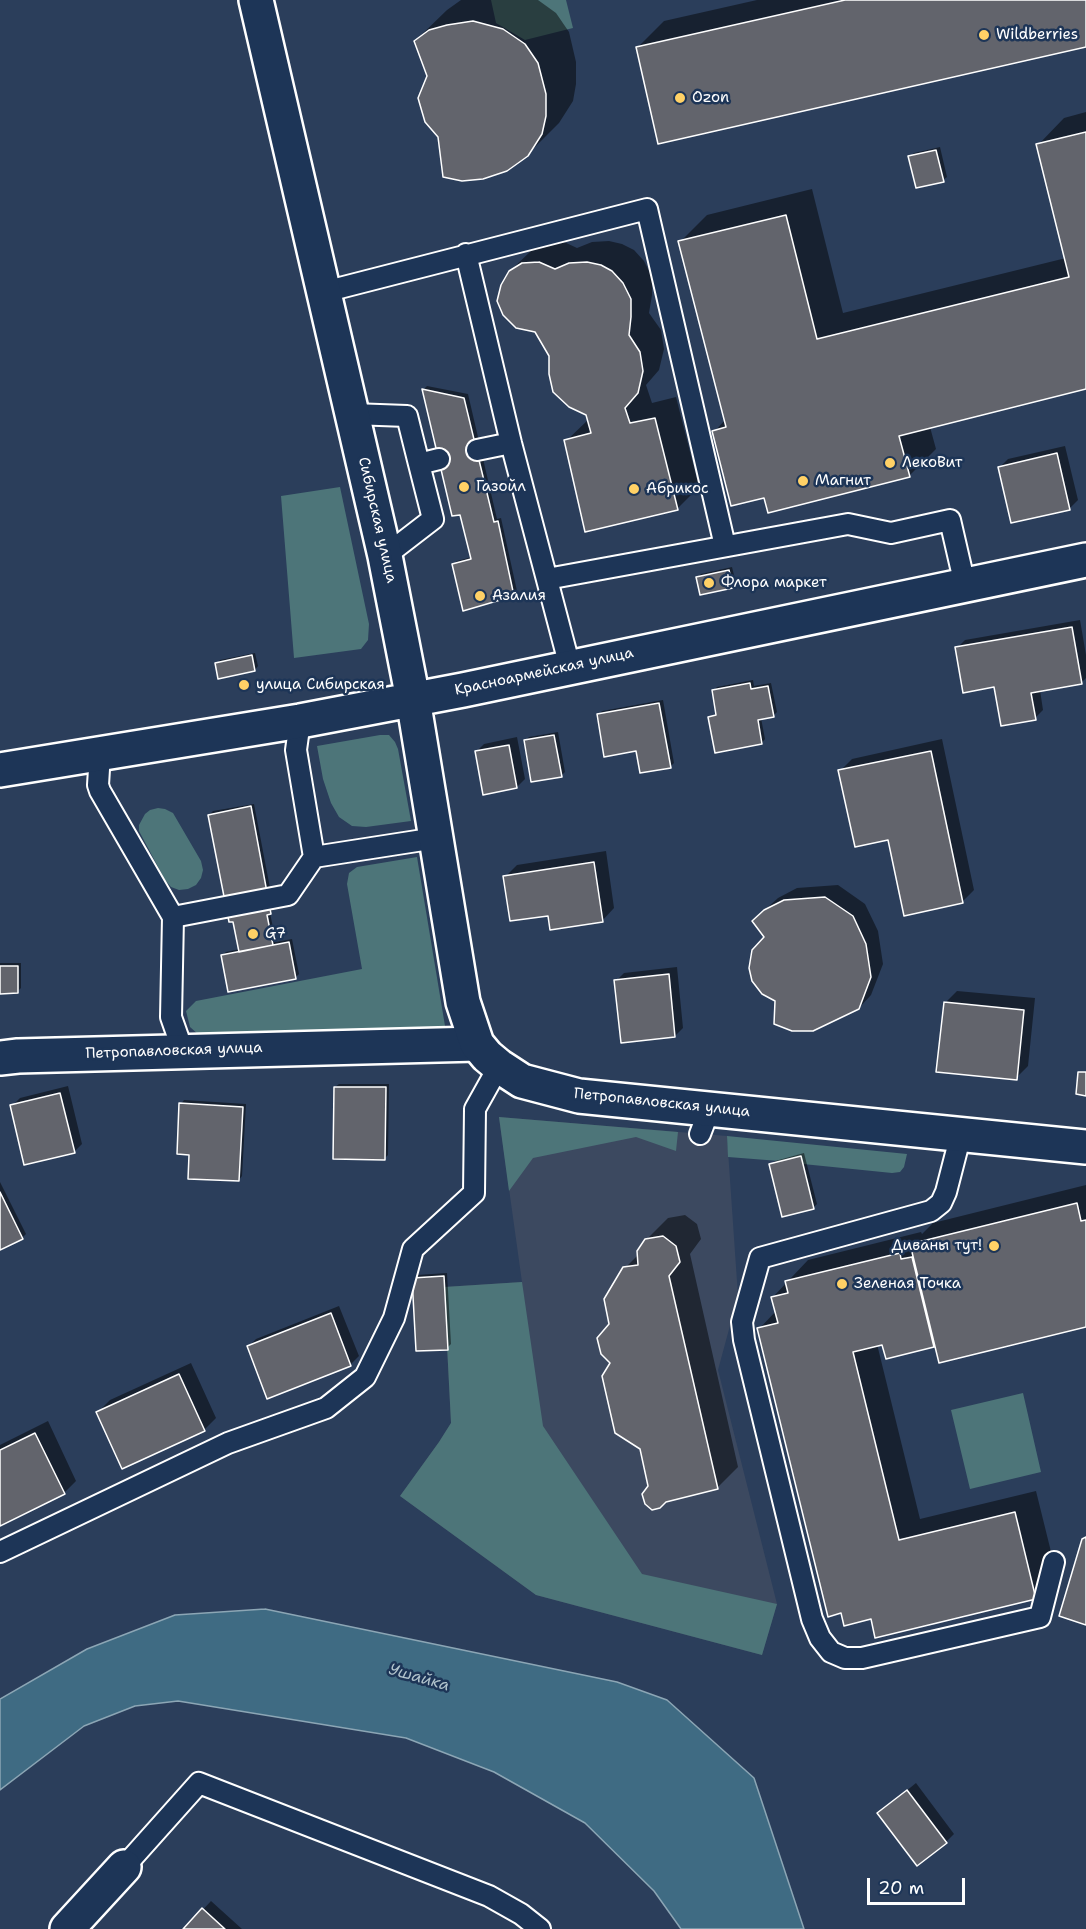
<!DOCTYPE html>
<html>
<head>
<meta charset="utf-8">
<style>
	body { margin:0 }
	#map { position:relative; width:1086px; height:1929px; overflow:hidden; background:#2b3e5b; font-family:"Shantell Sans",sans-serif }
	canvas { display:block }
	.scale { position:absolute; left:867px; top:1878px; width:98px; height:27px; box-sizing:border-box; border:3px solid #fff; border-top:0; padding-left:8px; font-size:18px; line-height:21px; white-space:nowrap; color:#fff; -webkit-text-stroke:4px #1d3557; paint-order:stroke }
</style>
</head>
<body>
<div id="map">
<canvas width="1086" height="1929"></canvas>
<div class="scale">20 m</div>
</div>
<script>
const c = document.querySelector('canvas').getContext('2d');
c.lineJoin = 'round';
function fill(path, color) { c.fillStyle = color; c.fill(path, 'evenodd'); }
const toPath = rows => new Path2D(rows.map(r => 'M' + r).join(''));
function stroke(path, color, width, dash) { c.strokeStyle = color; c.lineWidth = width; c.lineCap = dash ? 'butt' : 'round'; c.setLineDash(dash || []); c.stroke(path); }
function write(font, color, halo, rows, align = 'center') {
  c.font = font + ' "Shantell Sans",sans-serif'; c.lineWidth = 5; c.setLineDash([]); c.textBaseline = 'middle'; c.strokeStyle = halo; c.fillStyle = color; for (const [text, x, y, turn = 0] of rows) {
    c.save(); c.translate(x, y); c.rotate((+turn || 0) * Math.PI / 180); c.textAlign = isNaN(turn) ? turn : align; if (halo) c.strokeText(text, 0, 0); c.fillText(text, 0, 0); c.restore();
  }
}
fill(toPath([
	[499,1117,727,1136,738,1296,718,1370,777,1604,762,1655,536,1595,400,1496,439,1442,451,1423,444,1287,522,1282]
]), '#3c4960');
fill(toPath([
	[491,0,566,0,573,28,525,40,496,23],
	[340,487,369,624,368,640,361,649,294,658,281,496],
	[380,735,389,735,395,742,398,749,411,821,366,827,352,826,339,817,331,803,323,779,317,746],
	[158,808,165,809,173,813,201,861,203,870,201,878,196,885,188,889,179,890,171,887,165,880,139,831,139,825,145,814,150,810],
	[417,857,446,1032,199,1035,190,1027,186,1011,196,1001,362,969,347,884,349,873,357,867],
	[499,1117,678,1132,676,1151,636,1137,533,1158,509,1191],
	[727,1136,907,1154,904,1167,900,1172,892,1173,803,1164,800,1156,779,1161,728,1157],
	[522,1282,543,1426,642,1574,777,1604,762,1655,536,1595,400,1496,439,1442,451,1423,444,1287],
	[1023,1393,1041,1472,970,1489,951,1410]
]), '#4d7579');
const water = toPath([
	[265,1609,617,1682,667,1700,754,1778,804,1929,681,1929,654,1891,585,1823,494,1772,406,1738,178,1701,135,1706,84,1726,0,1790,0,1699,87,1649,175,1615,265,1609]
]);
fill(water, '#3f6b83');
stroke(water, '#8ca6b5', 1.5);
fill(toPath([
	[461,0,538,0,556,13,569,32,576,62,576,84,573,101,559,123,527,155,429,76,415,41,447,10],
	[757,0,1086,0,1086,45,637,48,664,21],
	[1086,112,1086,388,930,427,936,449,909,476,765,496,714,432,725,420,680,242,707,215,812,189,843,313,1066,258,1038,145,1064,118],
	[940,147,947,177,943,180,910,157,914,153],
	[562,241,577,248,592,242,609,241,622,244,634,250,644,261,652,277,652,295,649,313,661,330,664,349,659,370,646,385,652,403,676,397,699,487,677,509,566,441,589,419,551,355,510,271,533,249,545,242],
	[427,386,468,394,497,519,501,518,517,591,513,594,454,564,457,561,472,557,461,513,453,514,424,389],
	[1065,446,1078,500,1070,508,1000,467,1008,459],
	[732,567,736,583,732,587,697,578,701,574],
	[1080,620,1086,655,1086,678,1081,683,1040,690,1043,710,1035,718,957,648,965,640],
	[255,653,258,666,255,670,217,664,220,660],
	[753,680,754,686,771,683,777,712,773,716,761,718,765,739,762,743,710,717,717,713,713,691,717,687],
	[663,700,674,763,670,767,638,749,599,714,602,711],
	[558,732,565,772,561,776,525,741,529,737],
	[517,737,525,779,517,787,476,752,484,744],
	[942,739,974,890,962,902,840,771,852,759],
	[254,804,274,909,270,913,276,942,292,939,299,974,295,978,222,955,226,952,240,949,209,815,213,811],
	[606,851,614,908,602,921,549,914,505,877,517,865],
	[838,885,865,904,878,931,883,964,871,995,859,1008,777,1000,766,937,766,909,778,898,797,888],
	[0,963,21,963,21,988,17,992,0,992],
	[677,967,683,1028,675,1036,616,981,624,973],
	[957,991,1035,998,1028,1066,1016,1078,945,1003],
	[339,1084,389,1084,388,1155,384,1159,335,1087],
	[68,1086,82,1144,74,1152,12,1106,20,1098],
	[184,1100,246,1104,242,1176,239,1180,190,1153,181,1104],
	[804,1153,817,1204,813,1208,771,1164,775,1161],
	[0,1182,26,1234,22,1238,0,1249],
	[1086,1185,1086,1325,935,1345,887,1357,883,1343,877,1344,920,1519,1036,1491,1057,1576,1035,1597,872,1617,759,1329,776,1311,773,1297,808,1260,921,1232,922,1234,933,1223],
	[685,1215,697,1224,701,1239,690,1254,738,1467,717,1488,650,1486,641,1448,612,1362,610,1324,625,1268,639,1254,646,1240,668,1218],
	[447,1273,451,1344,447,1348,414,1278,417,1275],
	[339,1306,359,1356,351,1364,268,1397,248,1347,256,1339],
	[191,1363,216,1418,204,1430,98,1412,110,1400],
	[48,1421,76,1481,64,1493,0,1525,0,1445],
	[916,1783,954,1834,946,1842,879,1813],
	[211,1901,242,1929,185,1929]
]), '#0007');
const building = toPath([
	[845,0,1086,0,1086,47,658,144,636,47,845,0],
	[473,21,503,29,525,44,538,63,546,94,546,116,542,134,528,156,507,171,483,179,462,181,443,177,438,137,425,122,418,98,427,76,414,41,429,30,447,25,473,21],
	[1086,132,1086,389,899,436,910,477,768,513,764,498,731,506,712,431,726,427,678,241,786,215,817,339,1069,277,1036,144,1086,132],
	[936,150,944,182,916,188,908,156,936,150],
	[539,262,555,269,569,263,587,262,601,265,612,271,623,283,631,299,631,317,629,335,640,352,643,371,638,393,625,408,630,423,655,418,678,510,585,532,564,440,591,433,586,415,569,407,553,392,549,374,549,356,535,332,516,328,503,315,497,301,501,285,509,271,522,263,539,262],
	[422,389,464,398,494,522,498,521,514,596,463,611,452,564,471,559,460,515,452,516,422,389],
	[1057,453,1070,510,1011,523,998,467,1057,453],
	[729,570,733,588,700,595,696,577,729,570],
	[1072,627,1082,684,1031,693,1036,720,1001,726,994,687,963,693,955,647,1072,627],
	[252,655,255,671,218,679,215,663,252,655],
	[750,683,751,689,768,686,774,717,758,720,762,744,715,753,708,717,716,715,712,690,750,683],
	[659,703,671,768,640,773,636,751,604,757,597,714,659,703],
	[554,735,562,777,531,782,524,740,554,735],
	[509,745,517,788,483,795,475,751,509,745],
	[931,751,963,903,904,916,888,840,855,847,838,770,931,751],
	[251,806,271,914,267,915,273,945,239,952,233,922,229,922,208,815,251,806],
	[594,862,603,922,550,930,548,916,510,921,503,876,594,862],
	[825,897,853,916,866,944,871,977,859,1009,813,1031,792,1031,774,1024,775,1001,762,994,752,981,749,968,752,950,764,937,752,921,764,910,784,900,825,897],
	[289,942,296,979,228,992,221,955,289,942],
	[0,966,18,966,18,993,0,994,0,966],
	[669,974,675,1037,621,1043,614,980,669,974],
	[944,1002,1024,1010,1017,1080,936,1072,944,1002],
	[1078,1072,1086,1072,1086,1096,1076,1094,1078,1072],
	[334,1087,386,1087,385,1160,333,1159,334,1087],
	[60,1093,75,1153,24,1165,10,1105,60,1093],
	[179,1103,243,1107,239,1181,188,1179,189,1155,177,1154,179,1103],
	[801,1156,814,1209,782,1217,769,1164,801,1156],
	[0,1192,23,1239,0,1250,0,1192],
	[1077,1203,1081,1221,1086,1220,1086,1327,939,1363,910,1244,1077,1203],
	[663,1236,676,1246,680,1262,669,1276,718,1489,666,1502,660,1508,652,1510,645,1504,642,1494,648,1486,640,1449,615,1433,602,1376,610,1363,601,1354,597,1338,609,1324,604,1299,623,1267,638,1265,637,1251,645,1239,663,1236],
	[900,1253,901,1259,912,1257,934,1347,886,1359,882,1345,853,1352,899,1540,1015,1512,1036,1599,875,1638,871,1619,844,1626,841,1613,828,1617,757,1328,778,1323,771,1297,788,1293,785,1281,900,1253],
	[444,1276,448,1350,416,1351,412,1278,444,1276],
	[331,1313,351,1366,267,1399,247,1346,331,1313],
	[179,1374,205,1431,122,1469,96,1412,179,1374],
	[35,1433,65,1494,0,1526,0,1450,35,1433],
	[1086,1537,1086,1625,1059,1616,1082,1539,1086,1537],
	[907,1790,947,1843,917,1866,877,1813,907,1790],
	[202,1908,225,1929,183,1929,202,1908]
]);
fill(building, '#62646c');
stroke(building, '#fff', 1.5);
const lane = toPath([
	[466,254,511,443,570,667],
	[324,292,647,209,725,546],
	[352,414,407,416,419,464,439,459],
	[477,450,511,443],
	[385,556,433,519,419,464],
	[547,579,848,524,891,533,950,520,965,585],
	[100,753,98,785,100,791,173,917,288,895,314,857,296,750,300,721],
	[314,857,436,838],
	[173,917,171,1017,183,1051],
	[700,1134,710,1108],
	[961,1134,946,1192,941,1203,931,1211,760,1258,742,1322,744,1340,812,1619,820,1638,831,1652,845,1658,862,1658,1040,1617,1054,1562],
	[0,1552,228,1443,326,1408,365,1377,394,1318,413,1249,474,1193,475,1109,499,1066],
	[124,1867,199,1783,489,1896,521,1914,540,1929]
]);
const street = toPath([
	[0,1058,18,1056,477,1044],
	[67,1929,124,1867]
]);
const secondary = toPath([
	[256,0,385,556,413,699,463,1002,477,1044,487,1056,499,1066,522,1081,579,1096,1086,1147],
	[0,770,300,721,463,690,1086,560]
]);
stroke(lane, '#fff', 24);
stroke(street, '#fff', 38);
stroke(secondary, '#fff', 38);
stroke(lane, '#1d3557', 20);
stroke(street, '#1d3557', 33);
stroke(secondary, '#1d3557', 33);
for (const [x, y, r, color] of [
	[984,35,6,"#ffd166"],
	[680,98,6,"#ffd166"],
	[890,463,6,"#ffd166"],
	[803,481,6,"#ffd166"],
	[464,487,6,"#ffd166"],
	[634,489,6,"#ffd166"],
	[709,583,6,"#ffd166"],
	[480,596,6,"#ffd166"],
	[244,685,6,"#ffd166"],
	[253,934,6,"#ffd166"],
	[994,1246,6,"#ffd166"],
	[842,1284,6,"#ffd166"]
]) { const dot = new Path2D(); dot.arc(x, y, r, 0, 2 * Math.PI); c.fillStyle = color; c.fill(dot); stroke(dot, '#1d3557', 2); }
write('15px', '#fff', '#1d3557', [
	["Wildberries",996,35],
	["Ozon",692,98],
	["ЛекоВит",902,463],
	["Магнит",815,481],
	["Газойл",476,487],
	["Абрикос",646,489],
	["Флора маркет",721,583],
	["Азалия",492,596],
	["улица Сибирская",256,685],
	["G7",265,934],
	["Диваны тут!",982,1246,"right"],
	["Зеленая Точка",854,1284]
], 'left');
write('15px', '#fff', '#1d3557', [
	["Сибирская улица",377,520,77],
	["Красноармейская улица",544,672,-12],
	["Петропавловская улица",174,1051,-2],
	["Петропавловская улица",662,1103,6]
]);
write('italic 16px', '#b2c4cd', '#1d3557', [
	["Ушайка",419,1678,16]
]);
</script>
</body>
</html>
